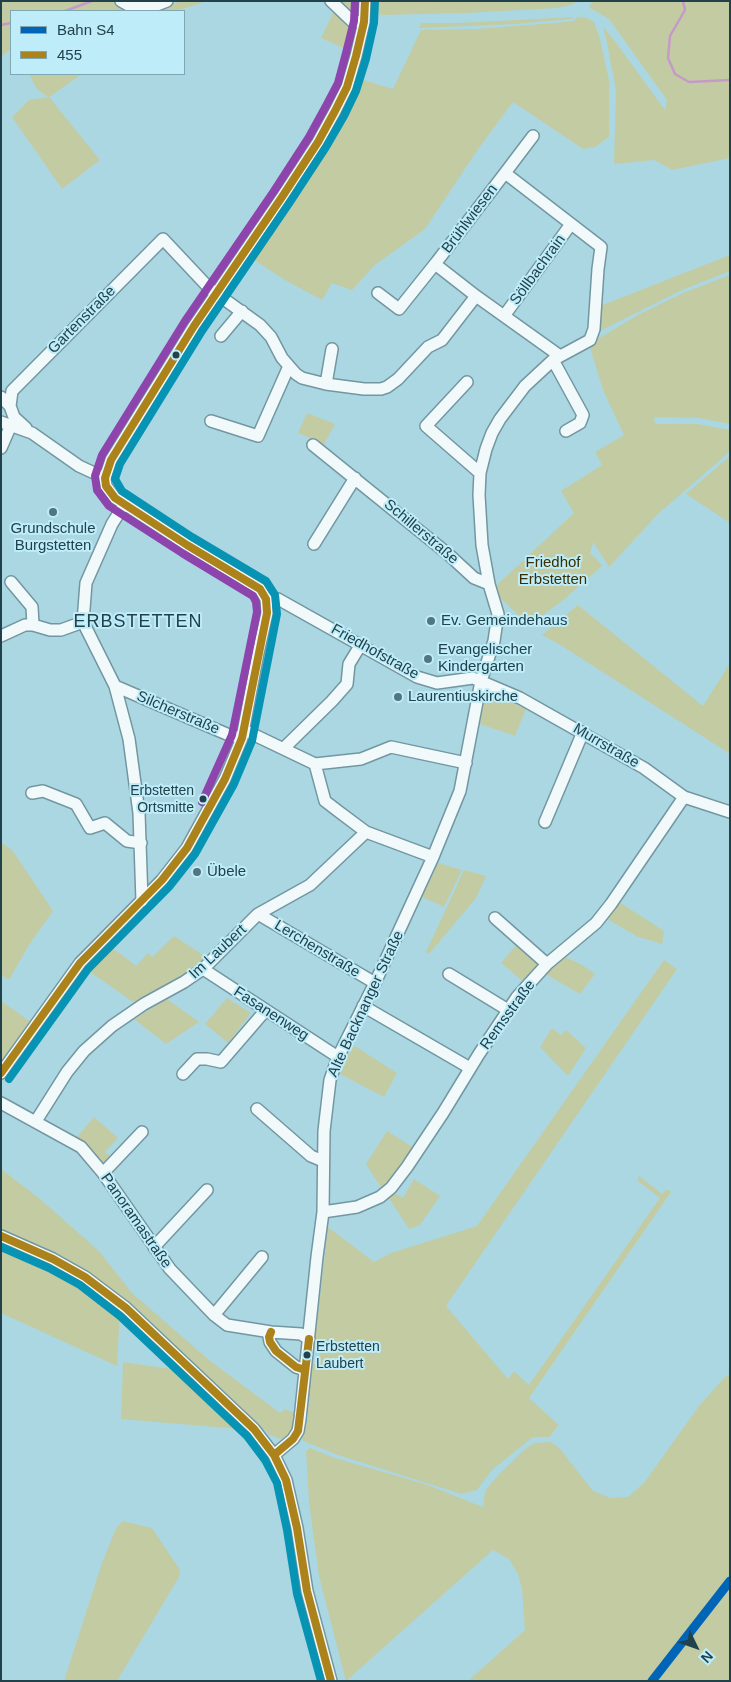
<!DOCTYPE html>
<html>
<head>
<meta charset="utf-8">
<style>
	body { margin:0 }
	#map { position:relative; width:731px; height:1682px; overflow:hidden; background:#abd7e3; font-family:Helvetica,sans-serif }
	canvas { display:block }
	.frame { position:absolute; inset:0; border:2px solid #21424b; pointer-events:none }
	.legend { position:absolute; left:10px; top:10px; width:175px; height:65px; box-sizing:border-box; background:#beecf9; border:1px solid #7fa8b3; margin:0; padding:6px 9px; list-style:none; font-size:15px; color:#21424b }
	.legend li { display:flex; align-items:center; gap:10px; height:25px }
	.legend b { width:25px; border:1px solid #7fa8b3 }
	.north { position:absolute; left:671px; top:1622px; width:50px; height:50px; -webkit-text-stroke:4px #beecf9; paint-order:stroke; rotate:132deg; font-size:14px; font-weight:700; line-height:20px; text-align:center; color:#21424b }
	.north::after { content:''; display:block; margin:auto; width:18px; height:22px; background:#21424b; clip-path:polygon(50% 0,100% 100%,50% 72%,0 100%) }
</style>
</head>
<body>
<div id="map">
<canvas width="731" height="1682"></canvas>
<div class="frame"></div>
<ul class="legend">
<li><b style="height:6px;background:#0065b7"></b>Bahn S4</li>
<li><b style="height:6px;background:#ac831a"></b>455</li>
</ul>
<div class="north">N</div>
</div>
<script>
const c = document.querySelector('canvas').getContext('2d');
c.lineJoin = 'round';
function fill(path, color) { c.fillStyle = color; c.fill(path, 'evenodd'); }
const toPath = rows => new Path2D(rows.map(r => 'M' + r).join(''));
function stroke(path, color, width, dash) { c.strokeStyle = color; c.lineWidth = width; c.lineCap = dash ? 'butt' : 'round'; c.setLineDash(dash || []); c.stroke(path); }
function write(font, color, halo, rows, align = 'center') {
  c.font = font + ' Helvetica,sans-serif'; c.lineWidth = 4; c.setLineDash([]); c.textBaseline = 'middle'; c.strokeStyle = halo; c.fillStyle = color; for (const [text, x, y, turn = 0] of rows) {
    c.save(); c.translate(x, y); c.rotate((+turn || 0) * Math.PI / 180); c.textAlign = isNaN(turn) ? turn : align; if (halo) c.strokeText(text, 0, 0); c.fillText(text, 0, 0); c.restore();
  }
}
fill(toPath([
	[1,1,114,1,124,7,169,5,180,1,207,1,180,10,153,11,11,11,11,49,1,57],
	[335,1,362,1,359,16,355,18],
	[378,1,578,1,571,5,557,8,466,13,382,15,377,13],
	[593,1,730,1,730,158,672,170,654,160,614,164,616,90,607,43,603,28,604,28,614,40,665,110,667,100,609,19,590,8,589,6],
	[335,9,357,34,340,91,314,141,252,231,254,222,310,140,336,90,345,65,348,50,321,38],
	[574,17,572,19,514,24,419,28,421,23,458,23],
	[577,17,587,18,594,22,600,39,609,80,609,137,595,147,583,149,513,102,476,152,425,229,375,265,352,290,332,283,322,300,285,280,251,258,321,155,355,93,360,79,393,89,421,30,475,29,556,23,574,21],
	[29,74,82,74,49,97,100,160,62,189,12,117,29,100,48,97,37,89],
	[730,255,730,271,682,290,602,330,600,329,600,306],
	[730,275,730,424,699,418,654,417,655,424,697,424,730,430,730,450,727,454,658,514,609,567,593,542,590,554,595,557,602,566,562,601,532,623,518,615,500,598,497,585,574,513,561,491,602,465,595,452,624,435,603,390,589,344,638,315,683,293],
	[307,413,335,424,322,448,308,437,298,433],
	[730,456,730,523,686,494],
	[578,605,703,706,730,663,730,754,559,644,542,635],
	[492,693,526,709,515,736,480,724,484,701,486,696],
	[1,842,13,851,53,911,29,945,9,980,1,975],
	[438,863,462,870,444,907,422,897],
	[464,870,486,876,476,898,429,954,426,952],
	[619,902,664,931,662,945,656,942,638,937,609,920,608,917],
	[174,936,206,957,198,965,136,1004,87,970,110,946,136,966,148,953,152,957],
	[517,944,539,965,524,982,501,963],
	[565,957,582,965,595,974,580,994,545,974],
	[664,960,677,969,446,1306,508,1379,514,1371,529,1385,660,1198,637,1180,639,1176,662,1194,667,1189,671,1192,529,1398,559,1425,549,1437,533,1437,492,1470,477,1490,461,1494,338,1455,303,1441,302,1439,307,1421,312,1364,319,1364,320,1351,314,1349,328,1227,374,1262,391,1253,477,1226],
	[227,998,251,1013,228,1043,205,1024],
	[167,999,199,1022,166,1044,134,1019],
	[1,1001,31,1022,1,1064],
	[552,1028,561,1035,566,1030,586,1048,568,1076,540,1047],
	[353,1045,397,1073,384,1097,340,1074],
	[94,1117,118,1138,105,1152,111,1157,103,1163,76,1138],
	[387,1131,414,1148,395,1177,382,1189,366,1164],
	[1,1169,40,1199,99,1251,132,1293,209,1360,280,1413,285,1409,296,1414,293,1431,289,1435,280,1439,270,1435,124,1300,89,1274,57,1255,1,1230],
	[414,1179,440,1196,420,1225,409,1229,389,1198,396,1194,403,1198],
	[1,1241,29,1253,81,1279,120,1309,117,1366,1,1313],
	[123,1362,178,1370,239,1429,121,1419],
	[730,1374,730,1574,647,1681,468,1681,525,1630,522,1589,518,1574,509,1559,493,1550,346,1681,319,1576,309,1502,306,1451,308,1449,310,1448,335,1458,425,1484,483,1507,485,1491,499,1474,525,1449,534,1443,551,1442,560,1449,593,1491,611,1498,628,1497,644,1483,699,1406,724,1378],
	[123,1521,152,1528,180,1570,179,1577,117,1681,64,1681,102,1563,116,1528],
	[730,1586,730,1681,657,1681,725,1592]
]), '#c3cba3');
stroke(toPath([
	[683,1,685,10,670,36,668,58,675,74,689,82,730,80],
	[65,11,92,1],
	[1,25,11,23]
]), '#c69ac8', 2.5);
const minor = toPath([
	[121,1,128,5,140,7,154,6,167,1],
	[331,1,352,21,364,22],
	[505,173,533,136],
	[378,293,399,309,435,264],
	[504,316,571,224],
	[221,336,242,311],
	[553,360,583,415,580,423,566,431],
	[467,382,426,426,480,473],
	[326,384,332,349],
	[1,397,10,406,14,417,26,428],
	[10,406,12,391,163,239,210,289,260,325,271,337,282,358,296,374,302,378,326,384,364,389,381,389,387,387,398,379,428,347,442,340,476,296],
	[211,421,258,436,289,366],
	[1,422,32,433,79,466,105,478],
	[313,445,448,554,474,578,489,584],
	[1,448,11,425],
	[124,505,112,524,86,583,83,622,115,686,129,739,139,813,142,901],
	[314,544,355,478],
	[11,582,32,607,33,625],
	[266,599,278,599,417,677,437,683,473,678,520,698,644,768,684,797,730,812],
	[1,636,25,625,33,625,50,630,61,630,83,622],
	[115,686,229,735,242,738],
	[244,730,315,764,361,759,391,747,466,763],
	[284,748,332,701,347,684,349,664,360,646],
	[315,764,325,801,338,811,366,832,433,857],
	[32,793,43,791,76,804,90,828,105,823,127,841,141,843],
	[545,822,583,732],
	[258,914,375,983],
	[495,918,547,964],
	[203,969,338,1057],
	[449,974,508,1010],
	[363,1006,470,1068],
	[1,1073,80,963,162,880,187,848,225,779,242,738,258,653,267,613,266,599,260,589,187,545,115,498,106,486,105,478,111,460,194,326,282,197,318,142,335,111,347,87,356,56,364,22,365,1],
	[183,1074,197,1059,207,1059,221,1062,265,1011],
	[1,1103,81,1147,103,1173,170,1269,214,1315,227,1325,271,1332,301,1334,309,1339],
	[257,1109,311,1156,323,1161],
	[36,1121,67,1072,84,1051,112,1026,144,1004,184,982,203,969,258,914,310,885,366,832],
	[103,1173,142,1132],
	[323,1212,357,1207,380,1197,391,1188,407,1167,443,1113,479,1054,517,997,547,964,596,923,611,904,684,797],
	[1,1236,53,1259,85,1277,126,1308,254,1429,274,1455,286,1480,297,1528,307,1591,331,1681],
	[154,1247,207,1190],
	[214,1315,262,1257],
	[271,1332,269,1337,270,1342,276,1351,296,1367,305,1370],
	[274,1455,293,1439,298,1431,300,1419,317,1257,323,1212,324,1131,330,1080,338,1057,375,983,433,857,460,791,481,681,494,641,498,614,489,584,482,545,479,495,480,473,486,449,492,433,500,419,525,386,553,360,590,340,594,329,598,269,601,247,505,173,435,264,476,296,560,356]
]);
stroke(minor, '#7297a0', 14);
stroke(minor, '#f2f9fb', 11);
stroke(toPath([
	[1,1073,80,963,162,880,187,848,225,779,242,738,267,613,266,599,260,589,187,545,115,498,106,486,105,478,111,460,194,326,282,197,318,142,335,111,347,87,356,56,364,22,365,1],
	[1,1236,53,1259,85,1277,126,1308,254,1429,274,1455,286,1480,297,1528,307,1591,331,1681],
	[271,1332,269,1337,270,1342,276,1351,296,1367,305,1370],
	[274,1455,293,1439,298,1431,309,1339]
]), '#ac831a', 8);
stroke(toPath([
	[9,1079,88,969,169,887,195,854,234,784,252,741,277,614,275,595,266,581,192,537,122,491,115,479,120,464,202,331,290,202,326,147,344,116,356,91,366,59,374,23,375,1],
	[1,1247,49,1268,80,1285,120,1316,247,1436,265,1460,277,1483,287,1530,297,1594,321,1681]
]), '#0794b4', 8);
stroke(toPath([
	[202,802,232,735,257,612,256,602,253,596,182,553,109,506,97,490,95,476,102,455,185,321,274,191,309,137,326,106,338,83,346,53,354,21,355,1]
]), '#8e44ad', 8);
stroke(toPath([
	[652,1681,730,1581]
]), '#0065b7', 9);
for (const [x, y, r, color] of [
	[176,355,4.5,"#21424b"],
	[53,512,5,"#517680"],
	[431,621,5,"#517680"],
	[428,659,5,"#517680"],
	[398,697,5,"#517680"],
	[203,799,4.5,"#21424b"],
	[197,872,5,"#517680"],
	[307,1355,4.5,"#21424b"]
]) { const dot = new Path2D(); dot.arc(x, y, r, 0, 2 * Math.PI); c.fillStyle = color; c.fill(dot); stroke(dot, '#beecf9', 2); }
write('14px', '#21424b', '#beecf9', [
	["Erbstetten",194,791],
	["Ortsmitte",194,808],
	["Erbstetten",316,1347,"left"],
	["Laubert",316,1364,"left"]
], 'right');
write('15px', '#21424b', '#beecf9', [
	["Brühlwiesen",470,219,-53],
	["Söllbachrain",538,270,-54],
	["Gartenstraße",82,320,-45],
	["Schillerstraße",421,532,40],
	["Friedhofstraße",375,652,29],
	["Silcherstraße",178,713,23],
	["Murrstraße",606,746,30],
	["Lerchenstraße",317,949,31],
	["Im Laubert",218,952,-43],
	["Alte Backnanger Straße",366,1004,-65],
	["Fasanenweg",271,1014,33],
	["Remsstraße",508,1015,-54],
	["Panoramastraße",136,1221,55]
]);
write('15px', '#21424b', '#beecf9', [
	["Grundschule",53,529,"center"],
	["Burgstetten",53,546,"center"],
	["Ev. Gemeindehaus",441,621],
	["Evangelischer",438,650],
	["Kindergarten",438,667],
	["Laurentiuskirche",408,697],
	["Übele",207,872]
], 'left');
write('15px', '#392f01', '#beecf9', [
	["Friedhof",553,563],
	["Erbstetten",553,580]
]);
c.letterSpacing = '1px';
write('18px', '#21424b', '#beecf9', [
	["ERBSTETTEN",138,622]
]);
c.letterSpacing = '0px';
</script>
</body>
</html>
